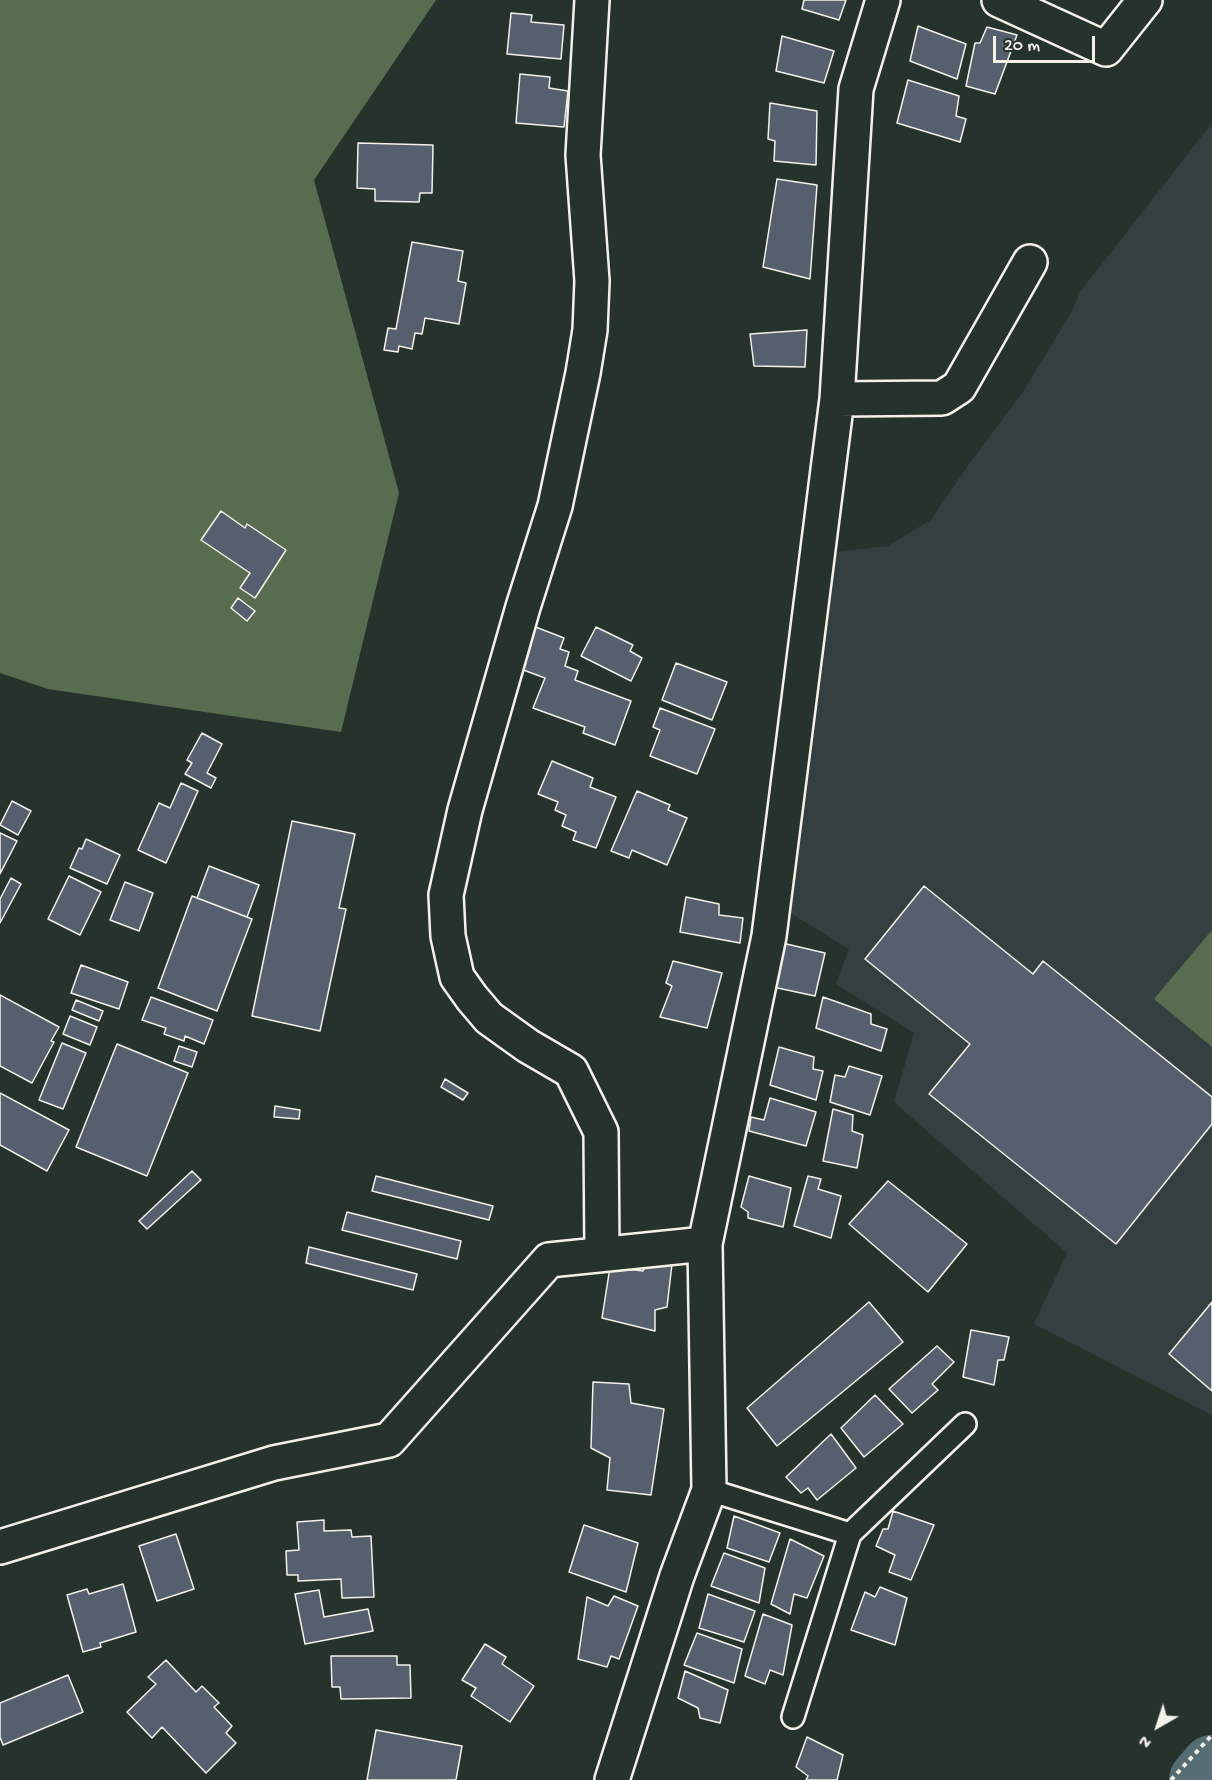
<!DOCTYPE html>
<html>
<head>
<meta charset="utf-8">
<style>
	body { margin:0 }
	#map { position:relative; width:1212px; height:1780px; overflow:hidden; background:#26332d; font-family:"Gochi Hand",sans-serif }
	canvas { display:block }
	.north { position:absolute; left:1128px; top:1696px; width:60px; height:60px; -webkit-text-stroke:4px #26332d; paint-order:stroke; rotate:219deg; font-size:16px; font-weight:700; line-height:24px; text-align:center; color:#f4f1e8 }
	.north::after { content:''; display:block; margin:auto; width:21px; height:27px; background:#f4f1e8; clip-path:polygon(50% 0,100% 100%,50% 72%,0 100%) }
	.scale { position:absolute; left:993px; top:36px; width:102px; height:27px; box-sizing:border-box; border:3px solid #f4f1e8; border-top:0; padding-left:8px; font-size:18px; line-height:21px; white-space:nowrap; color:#f4f1e8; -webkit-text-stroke:4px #26332d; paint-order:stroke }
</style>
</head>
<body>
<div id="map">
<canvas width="1212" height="1780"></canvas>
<div class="north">N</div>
<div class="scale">20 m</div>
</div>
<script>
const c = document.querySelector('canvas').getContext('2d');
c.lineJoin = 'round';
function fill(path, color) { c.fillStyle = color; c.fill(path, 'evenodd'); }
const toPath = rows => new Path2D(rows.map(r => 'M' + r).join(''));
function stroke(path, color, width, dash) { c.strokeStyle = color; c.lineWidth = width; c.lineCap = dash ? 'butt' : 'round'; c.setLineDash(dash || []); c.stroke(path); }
fill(toPath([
	[1212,123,1212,1415,1034,1324,1067,1253,894,1102,914,1033,836,984,849,949,787,911,828,553,888,546,931,520,967,467,1023,392,1071,313,1080,292]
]), '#344040');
fill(toPath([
	[0,0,436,0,314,180,399,493,341,732,48,689,0,673],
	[1212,930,1212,1047,1154,999]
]), '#586c4f');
stroke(toPath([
	[1200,1780,1212,1766]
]), '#556c73', 62);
const building = toPath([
	[804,0,846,0,839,20,802,9,804,0],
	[511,13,532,15,531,22,564,25,561,59,507,54,511,13],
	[918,26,966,44,957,79,910,61,918,26],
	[987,27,1017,35,995,94,966,86,975,43,980,43,987,27],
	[782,36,834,51,824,83,776,71,782,36],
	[520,74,550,77,549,88,568,91,564,127,516,123,520,74],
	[908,80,959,96,956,116,966,119,960,142,897,123,908,80],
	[770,103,817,111,816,165,774,161,775,141,768,139,770,103],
	[358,143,433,145,432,193,420,193,419,202,375,201,375,189,357,188,358,143],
	[777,179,817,185,810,279,763,267,777,179],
	[412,242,463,251,458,281,466,283,459,324,425,318,422,334,415,333,412,349,399,346,398,352,384,350,388,328,396,329,412,242],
	[807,330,805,367,754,366,750,334,807,330],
	[221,511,245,528,247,524,286,550,255,598,240,588,250,573,201,540,221,511],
	[238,598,255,611,247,621,231,608,238,598],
	[533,626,564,638,560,649,569,652,565,666,578,671,575,680,631,701,615,745,583,733,585,727,533,708,545,678,518,668,533,626],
	[596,627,633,645,630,651,642,658,631,681,581,656,596,627],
	[676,663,727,682,712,720,662,700,676,663],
	[660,708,715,729,697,774,650,756,660,730,653,727,660,708],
	[202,733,222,744,207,773,216,778,211,788,185,774,192,763,187,760,202,733],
	[552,761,593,778,590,787,616,797,596,848,573,840,576,832,562,826,566,815,555,810,558,802,538,794,552,761],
	[181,783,198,791,166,863,138,850,159,803,170,808,181,783],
	[637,791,670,805,668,810,687,818,667,865,632,850,629,858,611,851,637,791],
	[12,801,31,811,18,835,0,825,12,801],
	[292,821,355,834,339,908,346,909,320,1031,252,1016,292,821],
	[0,833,17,841,0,874,0,833],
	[86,839,120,855,107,884,70,868,79,848,82,849,86,839],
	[209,866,259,885,247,917,197,898,209,866],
	[69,876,101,892,80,935,48,919,69,876],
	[11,878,21,884,0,923,0,899,11,878],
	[125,882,153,893,139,931,110,920,125,882],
	[924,886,1033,974,1043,961,1212,1097,1212,1124,1116,1244,929,1094,970,1044,865,959,924,886],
	[192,896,252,919,217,1011,158,988,192,896],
	[686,897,719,904,719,915,743,918,740,943,680,932,686,897],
	[778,942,825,953,815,996,773,987,778,942],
	[673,961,722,973,707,1028,660,1017,672,986,666,983,673,961],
	[81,965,128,982,119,1009,71,993,81,965],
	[0,995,59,1027,51,1041,54,1042,32,1083,0,1066,0,995],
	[151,997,213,1020,204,1044,185,1036,184,1041,164,1034,166,1028,142,1020,151,997],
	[823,997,871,1014,871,1024,887,1029,881,1051,816,1028,823,997],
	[76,1000,103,1011,99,1021,72,1010,76,1000],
	[70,1016,97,1027,90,1045,63,1034,70,1016],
	[62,1043,86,1053,63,1109,39,1100,62,1043],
	[117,1044,188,1073,147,1176,76,1147,117,1044],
	[179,1046,197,1052,192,1067,174,1061,179,1046],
	[779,1047,814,1057,813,1069,823,1071,816,1100,770,1085,779,1047],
	[849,1066,882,1076,870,1115,830,1102,835,1075,845,1077,849,1066],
	[445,1079,468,1093,463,1100,441,1087,445,1079],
	[0,1093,69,1130,47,1171,0,1145,0,1093],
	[770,1098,816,1112,806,1146,749,1131,751,1117,764,1120,770,1098],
	[275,1106,300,1110,299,1119,274,1117,275,1106],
	[833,1109,853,1115,852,1131,863,1135,857,1168,823,1161,833,1109],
	[192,1171,201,1180,147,1229,139,1221,192,1171],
	[376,1176,493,1206,489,1220,372,1191,376,1176],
	[749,1176,791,1188,783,1227,748,1218,748,1212,741,1207,749,1176],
	[808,1176,821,1179,818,1189,841,1196,831,1238,794,1226,808,1176],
	[888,1181,967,1244,928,1292,849,1224,888,1181],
	[347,1212,461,1241,457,1259,342,1230,347,1212],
	[309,1247,417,1274,413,1290,306,1263,309,1247],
	[647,1261,672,1264,667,1307,655,1310,655,1331,602,1318,610,1267,643,1271,647,1261],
	[869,1302,903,1342,777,1446,747,1408,869,1302],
	[1212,1302,1212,1391,1169,1354,1212,1302],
	[971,1330,1009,1337,1004,1360,998,1360,994,1385,963,1377,971,1330],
	[937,1346,954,1362,932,1384,938,1390,912,1413,889,1389,937,1346],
	[593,1382,629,1384,631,1403,664,1409,651,1495,607,1490,610,1458,591,1448,593,1382],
	[875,1395,903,1424,864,1457,841,1428,875,1395],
	[831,1434,856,1468,817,1500,808,1488,801,1493,786,1477,831,1434],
	[893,1511,934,1525,911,1580,889,1572,895,1555,876,1546,883,1529,888,1529,893,1511],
	[734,1516,780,1533,769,1562,727,1548,734,1516],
	[324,1520,324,1531,351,1530,352,1537,371,1536,374,1597,342,1598,341,1579,298,1581,298,1575,287,1575,286,1551,299,1550,297,1522,324,1520],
	[584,1525,638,1543,626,1592,569,1572,584,1525],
	[176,1534,194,1589,157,1601,139,1546,176,1534],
	[790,1539,824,1556,807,1598,794,1594,790,1614,771,1604,790,1539],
	[724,1553,765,1568,759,1603,711,1586,724,1553],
	[123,1584,136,1632,100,1643,101,1647,83,1652,67,1595,87,1589,89,1594,123,1584],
	[880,1587,907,1598,895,1645,851,1630,865,1592,875,1597,880,1587],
	[319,1590,324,1617,368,1609,373,1631,305,1644,295,1594,319,1590],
	[708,1594,755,1611,744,1642,699,1628,708,1594],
	[614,1596,638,1606,619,1659,611,1656,607,1667,578,1659,587,1597,608,1606,614,1596],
	[763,1614,792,1625,783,1675,770,1670,765,1684,745,1676,763,1614],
	[697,1633,742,1649,734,1683,684,1665,697,1633],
	[485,1644,506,1657,502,1664,534,1686,510,1722,471,1696,476,1688,462,1680,485,1644],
	[331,1656,397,1656,397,1665,410,1665,411,1698,341,1699,340,1687,332,1687,331,1656],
	[166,1660,196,1692,202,1686,219,1703,214,1707,232,1726,226,1733,236,1743,206,1773,162,1727,152,1738,127,1712,156,1684,148,1677,166,1660],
	[685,1671,728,1690,720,1723,700,1718,698,1708,678,1698,685,1671],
	[68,1675,83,1712,3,1745,0,1737,0,1703,68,1675],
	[376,1730,462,1746,456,1780,367,1780,376,1730],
	[807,1737,843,1755,837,1780,806,1780,808,1776,796,1767,807,1737]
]);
fill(building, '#555f6d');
stroke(building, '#f4f1e8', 1.5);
const lane = toPath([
	[709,1490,850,1534,965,1424],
	[793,1717,850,1534]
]);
const street = toPath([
	[592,0,583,155,592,281,590,330,583,373,555,506,523,607,465,810,446,895,448,936,457,977,472,998,489,1018,528,1046,571,1071,601,1132,602,1254],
	[999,0,1106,49,1145,0],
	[837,399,942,398,959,387,1030,262],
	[0,1547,274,1463,389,1440,549,1260,705,1244],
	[612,1780,677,1576,709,1490,705,1244,769,936,837,399,856,89,883,0]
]);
stroke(lane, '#f4f1e8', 26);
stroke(street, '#f4f1e8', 38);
stroke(toPath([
	[1171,1780,1212,1735]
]), '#f4f1e8', 4, [4.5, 4.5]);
stroke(lane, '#26332d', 21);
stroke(street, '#26332d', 33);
</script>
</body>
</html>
